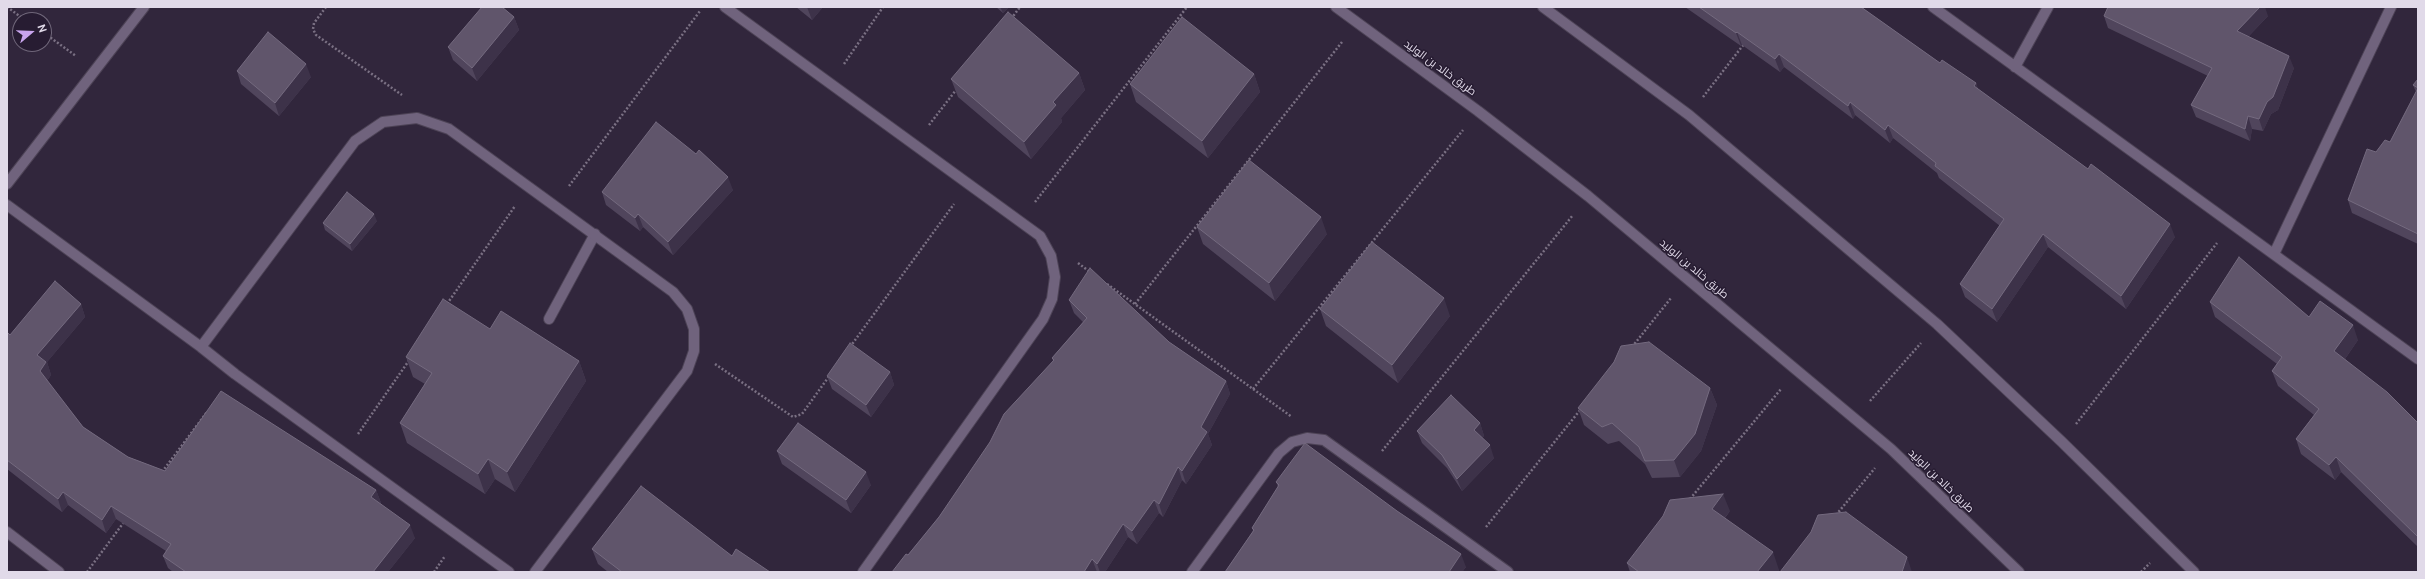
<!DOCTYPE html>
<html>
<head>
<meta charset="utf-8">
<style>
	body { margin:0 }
	#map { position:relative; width:2425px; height:579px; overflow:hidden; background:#31263c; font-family:Cabin,sans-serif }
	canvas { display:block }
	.frame { position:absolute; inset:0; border:8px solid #e1dae9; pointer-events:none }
	.north { position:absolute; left:12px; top:12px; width:40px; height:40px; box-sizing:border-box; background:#271c32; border:1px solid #71687b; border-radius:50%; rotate:71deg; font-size:11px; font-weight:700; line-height:16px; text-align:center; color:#e1dae9 }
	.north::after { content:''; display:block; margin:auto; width:14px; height:18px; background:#c9a5ee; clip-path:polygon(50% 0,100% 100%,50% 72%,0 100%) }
</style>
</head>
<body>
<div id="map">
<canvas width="2425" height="579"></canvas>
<div class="frame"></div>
<div class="north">N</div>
</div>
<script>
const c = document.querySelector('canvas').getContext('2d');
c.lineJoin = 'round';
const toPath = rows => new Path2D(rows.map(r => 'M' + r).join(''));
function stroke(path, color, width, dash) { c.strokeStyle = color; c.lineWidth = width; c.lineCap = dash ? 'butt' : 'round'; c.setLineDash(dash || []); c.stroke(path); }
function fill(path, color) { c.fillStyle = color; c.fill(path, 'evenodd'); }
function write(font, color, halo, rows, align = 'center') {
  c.font = font + ' Cabin,Cairo,sans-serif'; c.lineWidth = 3; c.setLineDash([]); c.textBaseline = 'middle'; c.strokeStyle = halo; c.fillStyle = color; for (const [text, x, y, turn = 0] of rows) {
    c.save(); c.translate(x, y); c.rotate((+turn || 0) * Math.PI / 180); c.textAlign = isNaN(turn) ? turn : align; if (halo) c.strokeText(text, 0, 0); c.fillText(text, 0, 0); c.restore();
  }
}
const service = toPath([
	[549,319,595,234]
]);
const minor = toPath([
	[725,7,1040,236,1051,256,1055,277,1052,299,1043,319,863,572],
	[1933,7,2418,359],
	[2015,67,2048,7],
	[7,184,144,7],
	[7,205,201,347,235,374,509,572],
	[2274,254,2391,7],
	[201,347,355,141,383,122,417,118,449,129,673,292,687,309,694,329,694,351,687,371,535,572],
	[7,532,59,572],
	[1192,572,1279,453,1292,442,1307,438,1324,440,1508,572]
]);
const tertiary = toPath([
	[1336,7,1478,111,1588,196,1891,449,2019,572],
	[1543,7,1689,115,1937,324,2062,442,2194,572]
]);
stroke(service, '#4d4356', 12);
stroke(minor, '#4d4356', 12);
stroke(tertiary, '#4d4356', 12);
stroke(toPath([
	[7,7,25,20],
	[326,7,314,23,313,29,316,35,402,95],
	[1011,19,1020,7],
	[44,33,76,56],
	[844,64,883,7],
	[1703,97,1744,44],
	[929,125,956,90],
	[569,186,700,11],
	[1035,202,1187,7],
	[1078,263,1090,272],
	[1107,284,1292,417],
	[447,304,515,206],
	[1135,304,1342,42],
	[850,347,954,204],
	[1632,347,1671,298],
	[715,364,793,417,802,414,830,375],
	[1253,389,1463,130],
	[1870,401,1921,343],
	[2076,424,2217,243],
	[358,434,410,359],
	[1382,451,1573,215],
	[162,472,207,412],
	[1690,499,1781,389],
	[1836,515,1875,468],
	[1486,527,1581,409],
	[87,572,124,522],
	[434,572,445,556],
	[2141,572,2150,563]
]), '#7a7083', 2.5, [2, 2]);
stroke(service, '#70637d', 10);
stroke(minor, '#70637d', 10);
stroke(tertiary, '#70637d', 10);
fill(toPath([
	[796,7,823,7,812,20],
	[996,7,1009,7,1003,13],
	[1685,7,1861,7,1940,63,1976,83,1978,89,2175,237,2126,309,2048,247,1997,322,1965,297,1960,284,2000,226,1939,178,1937,173,1893,138,1890,143,1855,115,1853,119,1784,67,1780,72,1742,45,1741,46],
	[2104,16,2268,16,2248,37,2294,68,2278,110,2271,114,2263,131,2252,129,2250,141,2196,117,2191,105,2208,76,2108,28],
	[514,17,519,30,477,81,453,60,448,47],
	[237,71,311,77,279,116,241,84],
	[1079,73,1085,90,1061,118,1062,122,1031,159,958,97,951,79],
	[1254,74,1260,92,1208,158,1136,102,1130,84],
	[2418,79,2418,244,2352,213,2348,200,2376,152,2390,142,2416,92,2413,85],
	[696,154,733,190,673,255,643,227,640,231,606,205,602,192],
	[377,221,352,251,325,230,323,223],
	[1197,227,1327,234,1275,301,1203,244],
	[1069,300,1169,342,1226,381,1230,394,1208,434,1212,445,1186,484,1182,480,1163,517,1159,513,1137,544,1128,537,1105,572,892,572,908,555,939,517,1053,361,1052,358,1083,322,1074,313],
	[2210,302,2309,317,2358,340,2345,359,2418,423,2418,547,2341,472,2335,480,2301,454,2296,439,2314,415,2278,386,2272,371,2277,364,2215,317],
	[81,304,85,317,47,362,51,375,47,381,83,427,128,457,165,471,376,490,381,503,380,503,415,538,388,572,173,572,168,568,163,556,166,551,116,519,106,533,68,505,62,512,7,469,7,332,10,335],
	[1320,309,1450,316,1398,383,1326,326],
	[490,329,579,361,586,381,515,492,495,479,485,494,407,443,400,423,425,384,413,377,406,357],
	[890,372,894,385,871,417,832,389,827,376],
	[1710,388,1717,405,1701,451,1680,477,1652,478,1645,464,1619,441,1608,444,1584,425,1578,408],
	[1480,423,1484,436,1482,438,1494,458,1462,491,1447,468,1422,443,1417,431],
	[777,451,871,485,851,513,782,464],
	[1276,482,1466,567,1462,572,1225,572,1253,531,1252,528,1278,487],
	[1730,511,1725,518,1779,570,1777,572,1630,572,1627,563],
	[592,549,732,556,770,572,608,572,598,564]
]), '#50455c');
fill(toPath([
	[807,7,823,7,812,20],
	[1000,7,1009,7,1003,13],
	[2260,7,2265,7,2268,16,2241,44,2237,31],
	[514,17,519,30,477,81,472,68],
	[1737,32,1742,45,1741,46,1736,33],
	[1779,54,1784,67,1780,72,1775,59],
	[2289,56,2294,68,2278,110,2271,114,2263,131,2259,119],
	[306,64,311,77,279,116,275,103],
	[1079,73,1085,90,1061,118,1062,122,1031,159,1024,142,1053,102],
	[1254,74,1260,92,1208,158,1202,141],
	[1976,83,1980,96,1974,86],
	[1850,102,1855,115,1853,119,1848,106],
	[2248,116,2252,129,2250,141,2245,129],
	[1888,125,1893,138,1890,143,1885,130],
	[728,177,733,190,673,255,668,242],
	[374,214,377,221,352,251,350,244],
	[638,214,643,227,640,231,635,218],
	[1321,217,1327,234,1275,301,1269,283],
	[2170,224,2175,237,2126,309,2121,296],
	[2043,234,2048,247,1997,322,1992,309],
	[1444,298,1450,316,1398,383,1392,365],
	[81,304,85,317,47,362,51,375,45,384,40,371,37,355],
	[2353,325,2358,340,2340,366,2334,351],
	[579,361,586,381,515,492,507,472],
	[890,372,894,385,871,417,866,405],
	[1226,381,1230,394,1208,434,1212,445,1186,484,1182,471,1201,427],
	[1710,388,1717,405,1701,451,1680,477,1674,460],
	[1480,423,1484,436,1478,443,1474,430],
	[1490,445,1494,458,1462,491,1457,479],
	[2336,457,2341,472,2335,480,2329,465],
	[488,459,495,479,485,494,478,474],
	[1178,467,1182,480,1163,517,1159,504],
	[866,472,871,485,851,513,846,500],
	[376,490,381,503,376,510,371,497],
	[63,492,68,505,62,512,58,499],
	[1723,494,1730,511,1718,526,1712,509],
	[1154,500,1159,513,1137,544,1132,531],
	[111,506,116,519,106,533,102,520],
	[1123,524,1128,537,1105,572,1100,572,1097,564],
	[410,525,415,538,388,572,373,572],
	[1773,552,1779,570,1777,572,1757,572],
	[1461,554,1466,567,1462,572,1449,572],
	[1907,557,1912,572,1902,572],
	[1092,559,1097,572,1084,572]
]), '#3d3249');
const building = toPath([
	[482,7,502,7,514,17,472,68,448,47,482,7],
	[1699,7,1861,7,1940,63,1942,60,1976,83,1974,86,2088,169,2091,164,2170,224,2121,296,2043,234,1992,309,1960,284,2004,219,1935,166,1936,163,1888,125,1885,130,1850,102,1848,106,1779,54,1775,59,1737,32,1736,33,1699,7],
	[2108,7,2260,7,2237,31,2289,56,2273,97,2267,102,2259,119,2248,116,2245,129,2191,105,2212,68,2104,16,2108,7],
	[1008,12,1079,73,1053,102,1056,105,1024,142,951,79,1008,12],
	[1182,17,1254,74,1202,141,1130,84,1182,17],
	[268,32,306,64,275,103,237,71,268,32],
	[2418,79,2418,234,2348,200,2367,149,2376,152,2385,140,2390,142,2418,88,2413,85,2418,79],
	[656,122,696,154,699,150,728,177,668,242,638,214,635,218,602,192,656,122],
	[1249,160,1321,217,1269,283,1197,227,1249,160],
	[347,192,374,214,350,244,323,223,347,192],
	[1372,242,1444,298,1392,365,1320,309,1372,242],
	[2239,257,2309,317,2320,301,2353,325,2334,351,2387,392,2418,423,2418,537,2336,457,2329,465,2296,439,2319,409,2272,371,2282,357,2210,302,2239,257],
	[1090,268,1169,342,1226,381,1201,427,1207,432,1182,471,1178,467,1159,504,1154,500,1132,531,1123,524,1097,564,1092,559,1084,572,892,572,906,554,908,555,939,517,990,442,1004,414,1054,360,1052,358,1087,318,1069,300,1090,268],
	[55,281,81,304,37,355,46,362,40,371,83,427,128,457,165,471,221,391,376,490,371,497,410,525,373,572,186,572,163,556,171,544,111,506,102,520,63,492,58,499,7,460,7,332,10,335,55,281],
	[443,299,490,329,501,311,579,361,507,472,488,459,478,474,400,423,432,373,406,357,443,299],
	[1649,342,1710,388,1695,434,1674,460,1645,461,1639,447,1612,423,1602,427,1578,408,1614,362,1621,346,1649,342],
	[850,343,890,372,866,405,827,376,850,343],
	[1451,395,1480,423,1474,430,1490,445,1457,479,1442,455,1417,431,1451,395],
	[798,423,866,472,846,500,777,451,798,423],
	[1305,443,1397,511,1461,554,1449,572,1225,572,1254,530,1252,528,1279,485,1276,482,1305,443],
	[641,486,732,556,736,549,770,572,622,572,592,549,641,486],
	[1723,494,1712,509,1773,552,1757,572,1639,572,1627,563,1663,516,1670,500,1723,494],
	[1846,512,1907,557,1902,572,1780,572,1811,532,1818,515,1846,512]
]);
fill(building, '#60556b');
stroke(building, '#746a7f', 1);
write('11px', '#e1dae9', '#271c32', [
	["طريق خالد بن الوليد",1440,68,36],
	["طريق خالد بن الوليد",1694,269,40],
	["طريق خالد بن الوليد",1941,481,44]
]);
</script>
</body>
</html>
